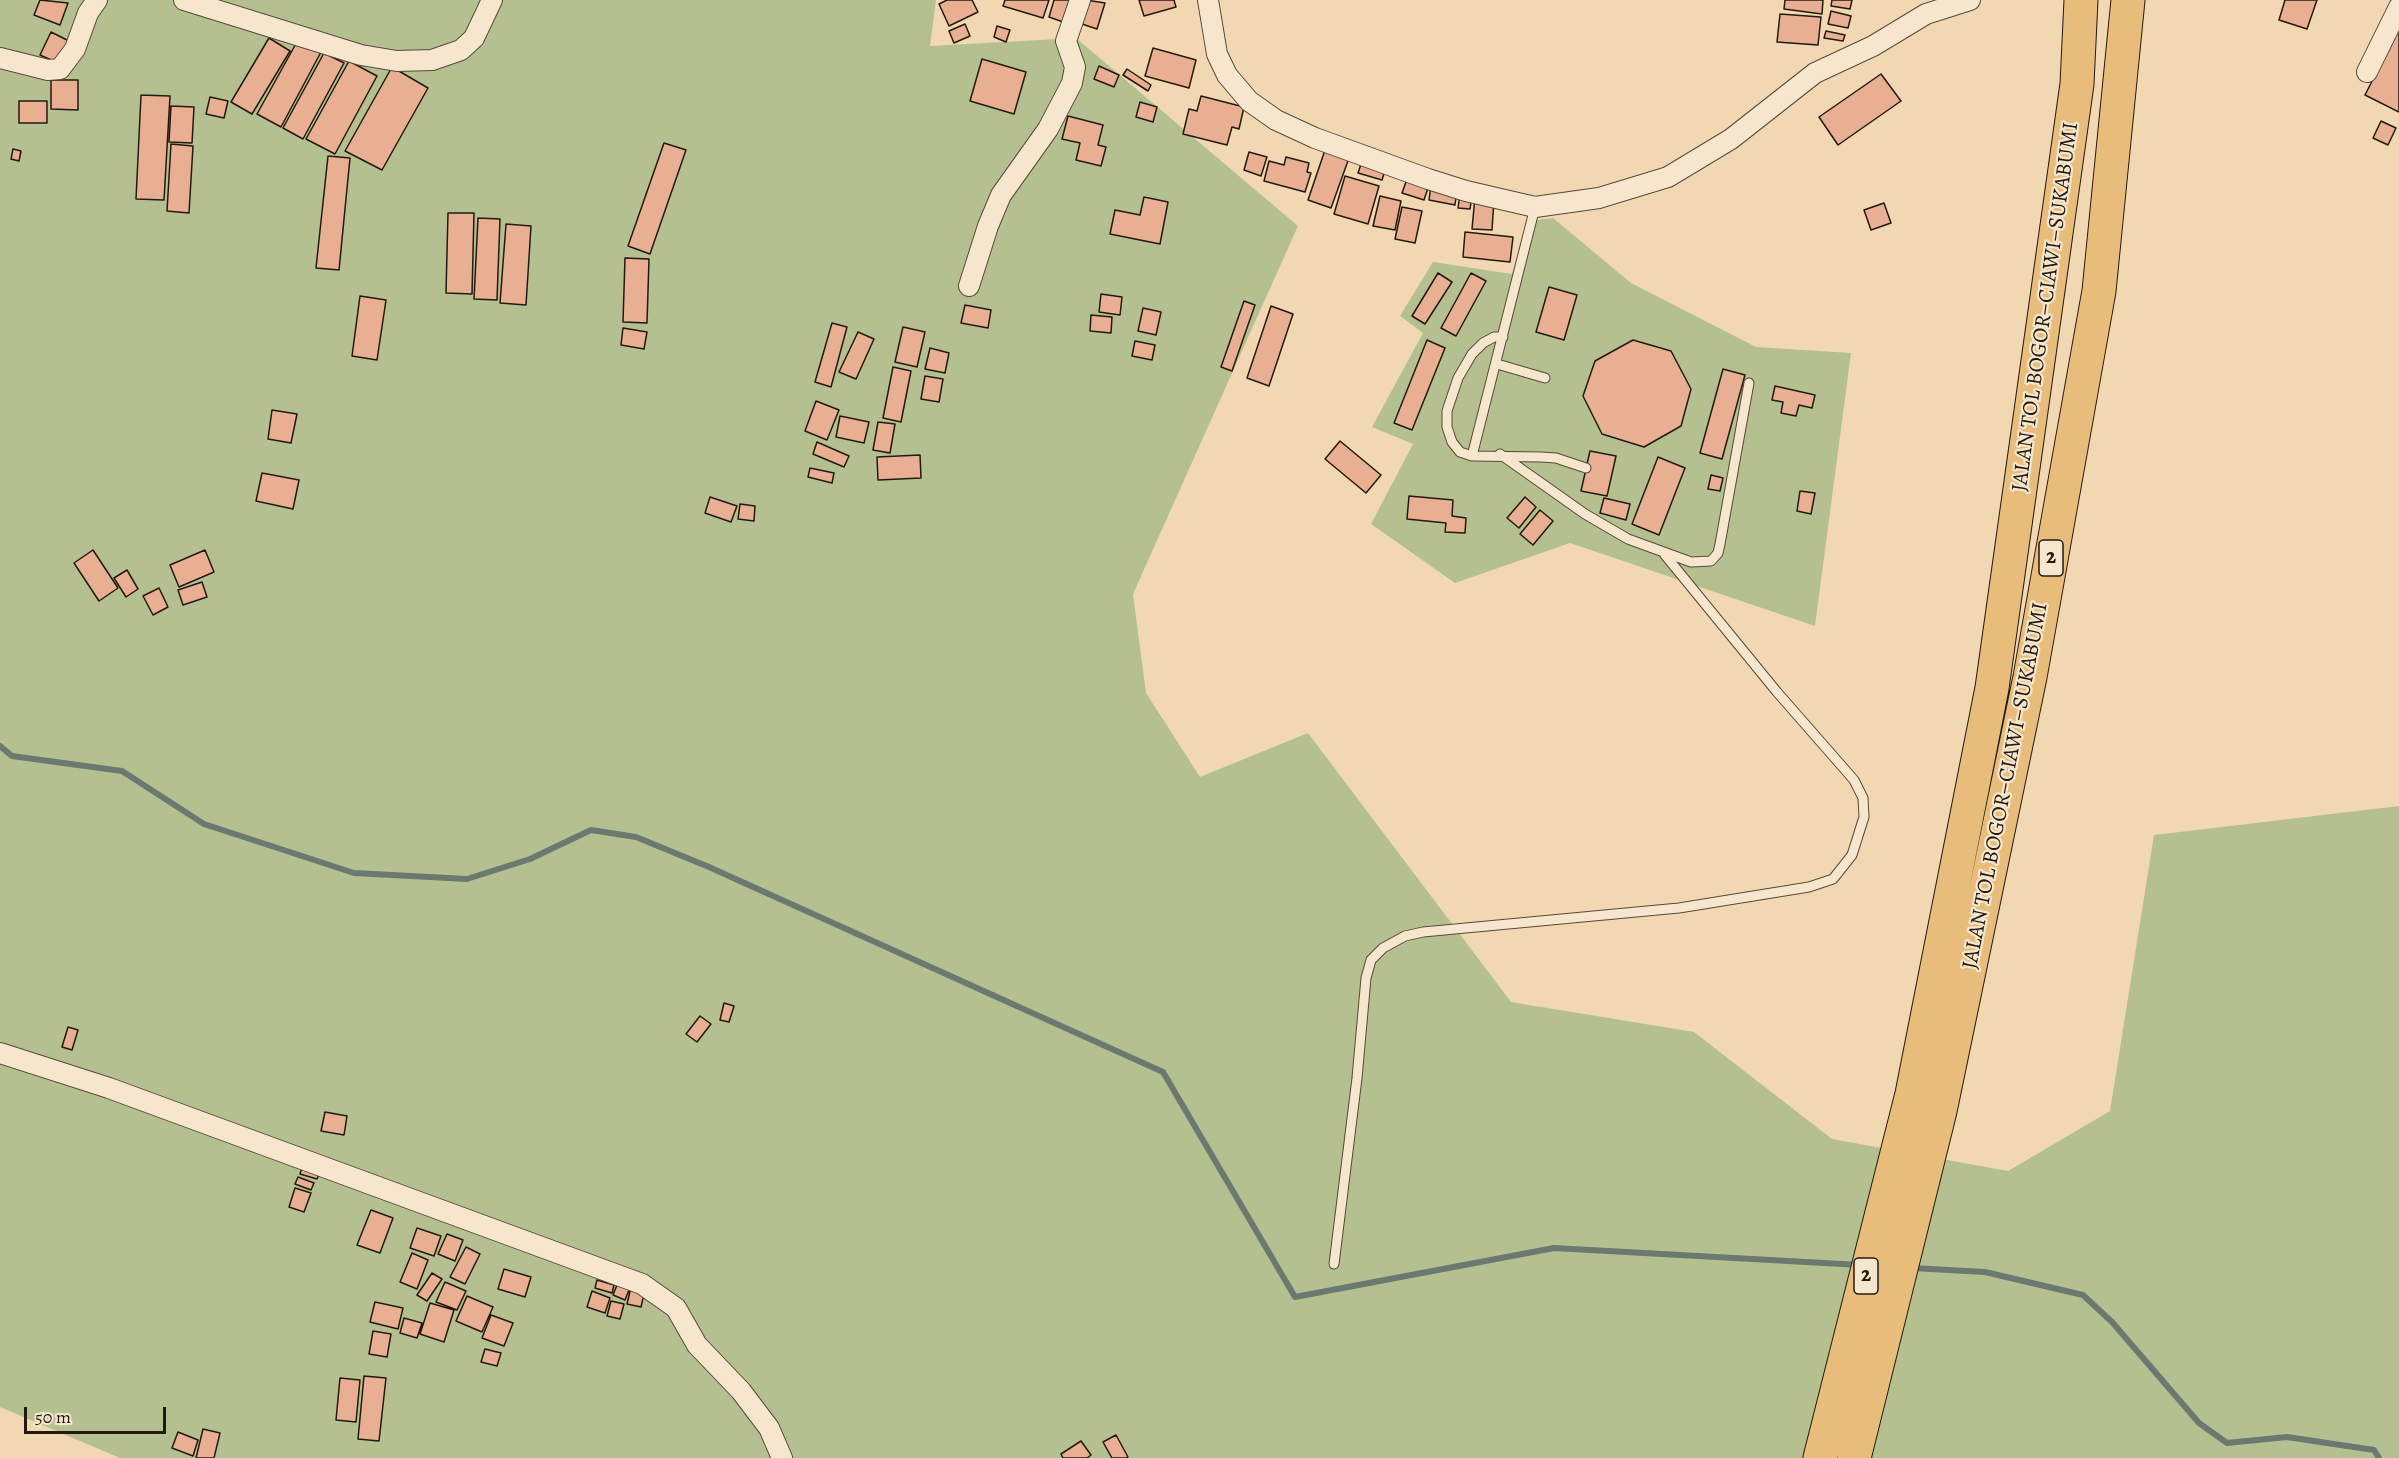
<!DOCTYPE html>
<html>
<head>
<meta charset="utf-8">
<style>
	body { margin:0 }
	#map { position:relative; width:2399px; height:1458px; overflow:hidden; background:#f1d8b3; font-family:Alegreya,serif }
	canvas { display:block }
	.scale { position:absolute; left:24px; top:1407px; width:142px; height:27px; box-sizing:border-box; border:3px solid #231a0f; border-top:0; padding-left:8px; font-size:18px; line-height:21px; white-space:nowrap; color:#231a0f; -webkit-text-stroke:4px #f6e6ce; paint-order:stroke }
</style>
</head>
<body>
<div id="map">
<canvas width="2399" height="1458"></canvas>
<div class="scale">50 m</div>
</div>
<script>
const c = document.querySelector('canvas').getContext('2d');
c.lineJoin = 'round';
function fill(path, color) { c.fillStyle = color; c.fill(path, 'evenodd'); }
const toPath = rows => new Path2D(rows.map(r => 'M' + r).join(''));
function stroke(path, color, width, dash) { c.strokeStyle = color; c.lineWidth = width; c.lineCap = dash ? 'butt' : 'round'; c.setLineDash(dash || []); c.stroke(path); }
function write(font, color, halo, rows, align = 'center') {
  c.font = font + ' Alegreya,serif'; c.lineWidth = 4.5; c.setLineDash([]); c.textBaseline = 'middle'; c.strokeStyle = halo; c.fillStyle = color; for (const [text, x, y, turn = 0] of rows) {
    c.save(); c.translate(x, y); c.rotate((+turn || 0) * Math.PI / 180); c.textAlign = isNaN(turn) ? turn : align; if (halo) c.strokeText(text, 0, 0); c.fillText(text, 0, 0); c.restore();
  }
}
fill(toPath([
	[0,0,936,0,930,46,1076,38,1298,226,1133,594,1146,693,1200,777,1308,733,1511,1002,1694,1032,1832,1139,2008,1171,2110,1111,2154,835,2399,806,2399,1458,120,1458,0,1407],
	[1553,218,1631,283,1756,347,1851,353,1815,626,1570,543,1455,583,1371,524,1413,444,1372,427,1423,333,1400,316,1433,262,1512,274,1528,221]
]), '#b5c090');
stroke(toPath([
	[0,746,12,756,122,771,204,824,354,873,467,879,530,859,591,830,636,837,709,867,1163,1072,1295,1297,1554,1248,1860,1265],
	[1912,1268,1985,1272,2083,1295,2112,1322,2199,1423,2227,1443,2287,1437,2374,1450,2379,1458]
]), '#6b7970', 6);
const building = toPath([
	[40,0,68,3,60,25,34,15,40,0],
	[947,0,972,0,978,12,949,26,939,4,947,0],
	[1005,0,1049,0,1043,18,1003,6,1005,0],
	[1054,0,1073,0,1066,23,1049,17,1054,0],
	[1086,0,1105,3,1097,29,1079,23,1086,0],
	[1139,0,1174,0,1176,7,1144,16,1139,0],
	[1785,0,1823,0,1822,14,1784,9,1785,0],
	[1832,0,1852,0,1850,9,1831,6,1832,0],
	[2285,0,2317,0,2307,29,2279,20,2285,0],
	[1831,11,1851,16,1848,28,1828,24,1831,11],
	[1780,14,1821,17,1818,45,1777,42,1780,14],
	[965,24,970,36,954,43,949,31,965,24],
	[997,26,1010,30,1006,42,994,37,997,26],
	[2398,30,2399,31,2399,112,2365,95,2398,30],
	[1826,31,1845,35,1843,41,1824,38,1826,31],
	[51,32,71,42,60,64,40,55,51,32],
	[269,38,290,51,252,114,231,102,269,38],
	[298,40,321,52,281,127,257,114,298,40],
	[1153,48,1196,60,1189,88,1145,76,1153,48],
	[324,53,344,63,303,139,283,128,324,53],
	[982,59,1026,72,1014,114,970,101,982,59],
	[349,61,377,76,335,154,306,139,349,61],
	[1099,66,1119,75,1114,87,1094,79,1099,66],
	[392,67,428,88,382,170,345,151,392,67],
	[1127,69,1151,85,1148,91,1123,75,1127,69],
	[1881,74,1901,101,1838,145,1819,117,1881,74],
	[51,80,78,80,78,110,51,109,51,80],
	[141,95,170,96,164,200,136,199,141,95],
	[1201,96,1244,107,1239,129,1232,127,1227,145,1183,134,1189,109,1197,111,1201,96],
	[210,97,228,101,224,118,206,114,210,97],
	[19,101,47,101,47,123,19,123,19,101],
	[1140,102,1157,107,1153,122,1136,117,1140,102],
	[171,106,194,107,192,143,169,142,171,106],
	[1068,116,1103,125,1098,145,1106,147,1101,166,1076,160,1080,143,1062,139,1068,116],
	[2381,121,2396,128,2388,145,2373,138,2381,121],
	[664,143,686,150,650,254,628,246,664,143],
	[171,144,193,146,189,213,167,211,171,144],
	[13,149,21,151,19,161,11,159,13,149],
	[1325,150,1349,158,1331,208,1308,200,1325,150],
	[1249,152,1267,157,1261,176,1244,170,1249,152],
	[328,156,350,158,339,270,316,268,328,156],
	[1286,157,1309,163,1307,172,1311,173,1305,192,1264,181,1269,161,1284,165,1286,157],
	[1362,161,1386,167,1382,180,1358,173,1362,161],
	[1345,176,1379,186,1368,224,1334,214,1345,176],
	[1407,179,1429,185,1424,200,1402,193,1407,179],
	[1431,185,1457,190,1455,205,1429,200,1431,185],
	[1460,194,1472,196,1470,209,1458,208,1460,194],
	[1380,196,1401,201,1395,230,1373,226,1380,196],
	[1144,197,1168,202,1160,244,1110,234,1115,210,1140,215,1144,197],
	[1475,197,1494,199,1492,230,1472,229,1475,197],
	[1884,203,1891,223,1871,230,1864,210,1884,203],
	[1402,207,1422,211,1415,243,1395,239,1402,207],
	[448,213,474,213,472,294,446,293,448,213],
	[478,218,500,219,497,300,474,299,478,218],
	[506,224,531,226,526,305,500,303,506,224],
	[1465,232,1513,237,1510,262,1463,257,1465,232],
	[625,258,649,259,647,323,623,322,625,258],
	[1438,273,1452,282,1425,324,1412,316,1438,273],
	[1471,273,1486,281,1456,336,1441,328,1471,273],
	[1549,287,1577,295,1564,340,1536,332,1549,287],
	[1101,294,1122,297,1120,315,1099,312,1101,294],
	[360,296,386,300,377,360,352,356,360,296],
	[1244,301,1255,305,1232,371,1221,367,1244,301],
	[965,305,991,310,988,328,961,323,965,305],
	[1271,306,1293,314,1269,386,1247,378,1271,306],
	[1143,308,1161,312,1156,335,1138,331,1143,308],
	[1091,315,1112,317,1111,333,1090,331,1091,315],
	[832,323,847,327,831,387,815,382,832,323],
	[903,327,925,332,917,367,895,362,903,327],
	[623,328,647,332,644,349,621,345,623,328],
	[858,332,874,339,856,379,839,372,858,332],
	[1427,340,1445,348,1412,430,1394,423,1427,340],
	[1633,340,1671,351,1691,389,1681,426,1644,447,1602,434,1583,396,1595,361,1633,340],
	[1135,341,1155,345,1152,360,1132,356,1135,341],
	[930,348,949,353,945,373,925,369,930,348],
	[893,367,911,371,901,422,883,418,893,367],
	[1723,369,1745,375,1722,459,1700,453,1723,369],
	[925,376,943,379,939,402,921,399,925,376],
	[1775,386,1815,395,1812,408,1799,405,1796,416,1781,413,1783,402,1772,400,1775,386],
	[816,401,839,410,827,440,805,431,816,401],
	[272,410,297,414,291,443,268,439,272,410],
	[840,416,869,422,864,443,836,437,840,416],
	[878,422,895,424,890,453,873,450,878,422],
	[1340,441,1381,475,1366,493,1325,459,1340,441],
	[817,442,849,456,844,467,813,454,817,442],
	[1590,451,1616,456,1607,496,1581,491,1590,451],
	[920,455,921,478,878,480,877,457,920,455],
	[1658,457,1685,468,1659,535,1632,524,1658,457],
	[810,468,834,473,832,483,808,477,810,468],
	[262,473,299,480,293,509,256,501,262,473],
	[1711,475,1723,478,1720,491,1708,489,1711,475],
	[1800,491,1815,493,1811,514,1797,511,1800,491],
	[1409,496,1453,500,1452,516,1466,518,1465,533,1445,532,1446,523,1407,519,1409,496],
	[710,497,737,506,731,522,705,513,710,497],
	[1525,497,1536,507,1519,528,1507,518,1525,497],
	[1604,498,1630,504,1626,520,1600,513,1604,498],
	[740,504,755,506,754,521,738,519,740,504],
	[1540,510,1553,521,1533,545,1520,534,1540,510],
	[93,550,118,588,99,601,74,563,93,550],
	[205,550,214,572,179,587,170,565,205,550],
	[127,570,138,589,126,597,114,578,127,570],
	[202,582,207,597,183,605,178,590,202,582],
	[159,588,168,607,153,615,143,596,159,588],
	[724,1003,734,1006,729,1022,720,1020,724,1003],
	[700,1016,711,1024,697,1042,686,1034,700,1016],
	[68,1027,78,1030,72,1050,62,1047,68,1027],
	[325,1112,347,1116,344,1135,321,1131,325,1112],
	[302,1167,320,1172,317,1179,300,1174,302,1167],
	[298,1177,314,1183,311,1190,295,1184,298,1177],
	[295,1188,311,1193,304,1212,289,1207,295,1188],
	[371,1210,393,1218,380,1253,357,1245,371,1210],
	[417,1228,441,1236,434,1256,410,1248,417,1228],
	[447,1234,463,1240,455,1261,438,1254,447,1234],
	[466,1247,480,1254,465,1284,450,1277,466,1247],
	[412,1253,428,1260,417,1289,400,1282,412,1253],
	[504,1269,531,1277,525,1297,498,1289,504,1269],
	[432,1273,442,1279,427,1301,417,1295,432,1273],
	[597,1280,614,1285,612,1293,595,1288,597,1280],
	[619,1280,631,1285,625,1300,613,1295,619,1280],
	[445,1282,466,1291,457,1310,436,1302,445,1282],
	[631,1287,645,1290,641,1307,627,1304,631,1287],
	[592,1291,610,1298,605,1313,587,1307,592,1291],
	[467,1296,493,1307,482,1332,456,1321,467,1296],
	[611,1301,624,1304,620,1319,607,1316,611,1301],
	[375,1302,403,1308,398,1329,370,1322,375,1302],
	[430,1303,454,1310,444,1342,420,1334,430,1303],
	[491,1315,513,1323,504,1346,482,1338,491,1315],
	[404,1318,422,1323,417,1338,400,1333,404,1318],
	[373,1331,391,1334,387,1357,369,1354,373,1331],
	[485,1349,501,1353,497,1366,481,1362,485,1349],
	[364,1376,386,1378,379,1441,358,1439,364,1376],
	[340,1378,360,1380,356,1422,336,1420,340,1378],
	[203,1429,220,1433,214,1458,196,1458,203,1429],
	[178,1432,198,1440,193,1456,172,1448,178,1432],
	[1116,1435,1128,1457,1126,1458,1112,1458,1103,1442,1116,1435],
	[1081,1441,1091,1455,1087,1458,1063,1458,1061,1454,1081,1441]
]);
fill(building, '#e9af92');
stroke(building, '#231a0f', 1.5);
const service = toPath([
	[1535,207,1472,456,1541,457,1556,458,1586,468],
	[1497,364,1545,378],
	[1500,454,1585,514,1628,539,1691,562,1711,561,1718,553,1720,544,1749,383],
	[1472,456,1460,452,1452,442,1447,427,1447,411,1458,378,1472,354,1483,343,1494,337,1503,337],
	[1334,1264,1357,1078,1366,978,1371,960,1383,948,1405,936,1423,932,1679,908,1809,887,1833,879,1852,855,1864,817,1863,798,1854,780,1777,692,1665,555]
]);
const minor = toPath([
	[184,0,361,55,397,61,432,60,461,50,474,38,492,0],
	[1208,0,1217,54,1227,75,1249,101,1276,120,1315,138,1428,179,1466,191,1535,207,1599,198,1668,177,1731,139,1815,73,1873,46,1926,14,1970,0],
	[0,58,48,70,60,69,75,49,88,13,97,0],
	[2367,72,2399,7],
	[969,286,988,226,1001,195,1048,129,1072,83,1075,67,1066,41,1080,0],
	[0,1053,109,1088,642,1284,676,1308,697,1345,741,1391,769,1428,782,1458]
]);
const motorway = toPath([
	[1820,1458,1912,1094,1992,688,2077,84,2081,0],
	[1854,1458,1940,1111,2030,677,2099,291,2128,0]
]);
stroke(service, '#564a38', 11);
stroke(minor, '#564a38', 22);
stroke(motorway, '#231a0f', 35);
stroke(service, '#f6e6ce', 9);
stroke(minor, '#f6e6ce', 20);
stroke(motorway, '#e8bc7a', 33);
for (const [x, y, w] of [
	[2051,558,24],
	[1866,1276,24]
]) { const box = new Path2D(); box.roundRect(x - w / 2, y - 18, w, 36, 4.5); c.fillStyle = '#f6e6ce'; c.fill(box); stroke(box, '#231a0f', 1.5); }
write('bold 21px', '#231a0f', null, [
	["2",2051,558],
	["2",1866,1276]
]);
write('22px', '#231a0f', '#f6e6ce', [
	["JALAN TOL BOGOR–CIAWI–SUKABUMI",2046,307,-82],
	["JALAN TOL BOGOR–CIAWI–SUKABUMI",2006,786,-79]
]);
</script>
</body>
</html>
